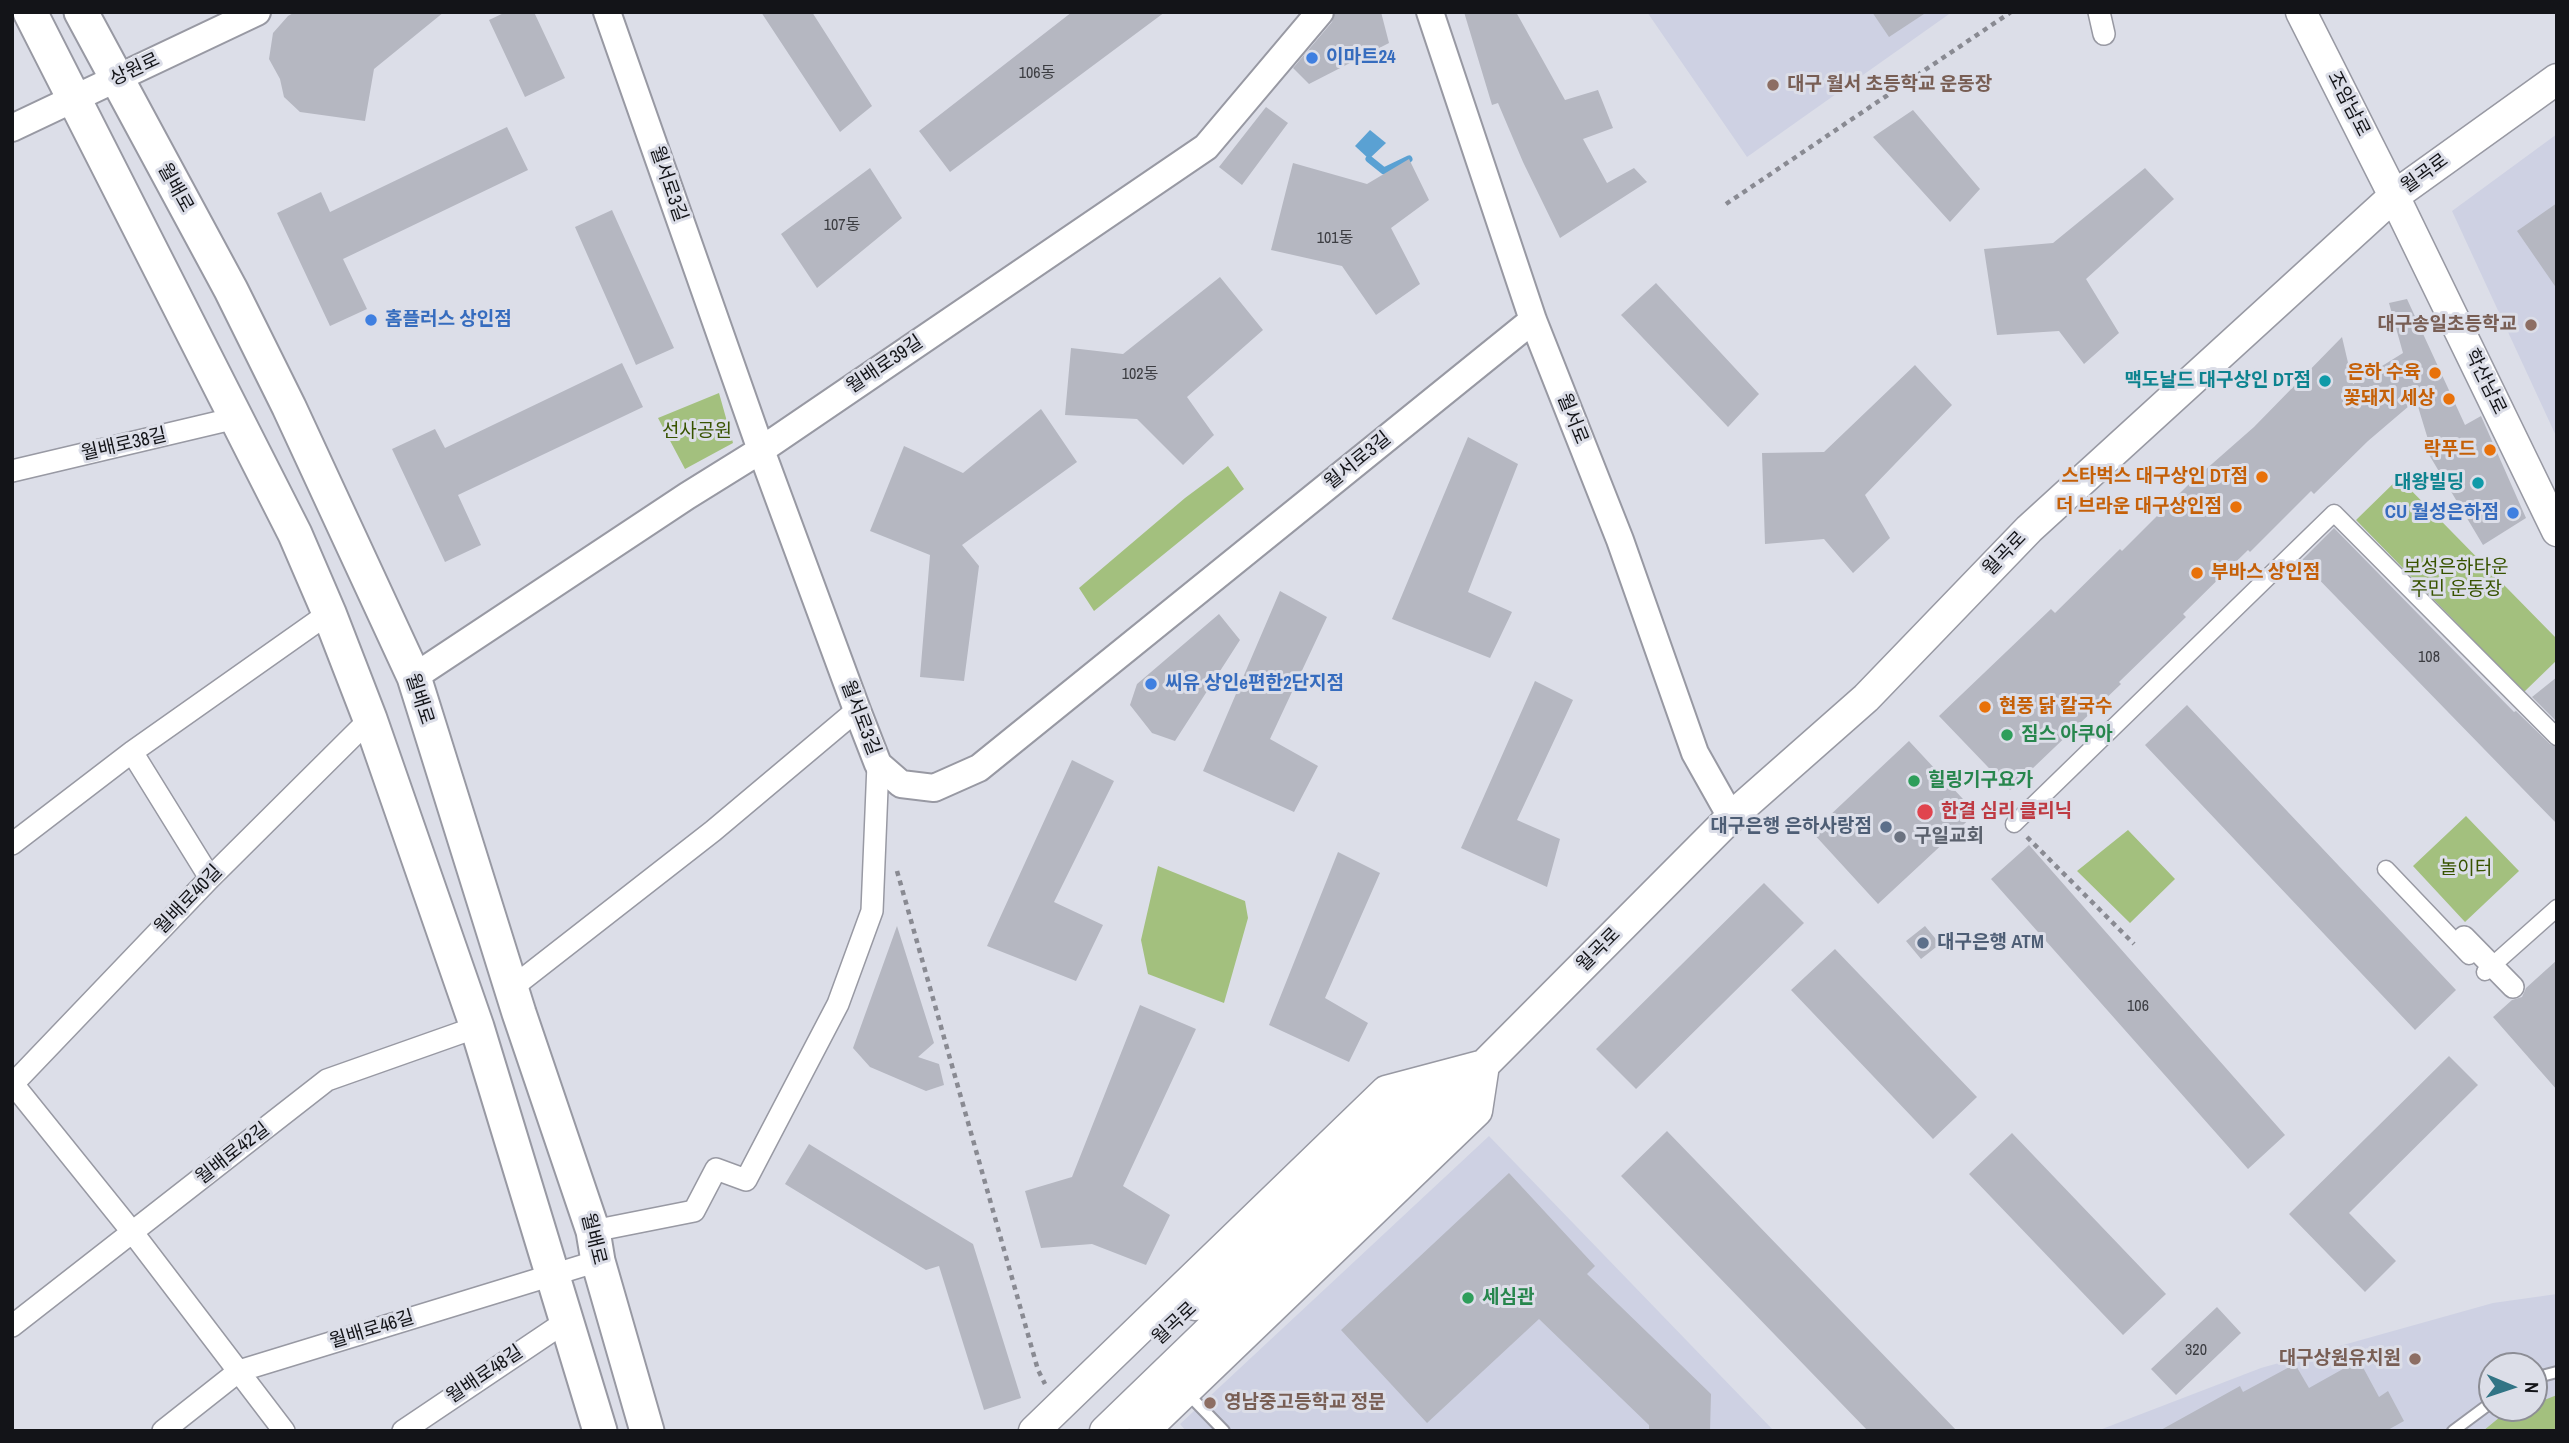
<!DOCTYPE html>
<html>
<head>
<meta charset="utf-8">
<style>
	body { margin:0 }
	#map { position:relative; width:2569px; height:1443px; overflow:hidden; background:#dcdee8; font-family:"Archivo Narrow",sans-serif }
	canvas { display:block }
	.frame { position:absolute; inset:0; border:14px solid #131418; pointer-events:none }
	.north { position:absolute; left:2478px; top:1352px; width:70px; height:70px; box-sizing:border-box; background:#dcdee8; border:2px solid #8c8d95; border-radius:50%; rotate:92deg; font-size:19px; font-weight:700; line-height:28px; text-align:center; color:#131418 }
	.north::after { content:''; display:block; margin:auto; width:24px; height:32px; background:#317485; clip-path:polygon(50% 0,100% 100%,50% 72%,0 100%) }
</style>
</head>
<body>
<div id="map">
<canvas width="2569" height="1443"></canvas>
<div class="frame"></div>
<div class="north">N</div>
</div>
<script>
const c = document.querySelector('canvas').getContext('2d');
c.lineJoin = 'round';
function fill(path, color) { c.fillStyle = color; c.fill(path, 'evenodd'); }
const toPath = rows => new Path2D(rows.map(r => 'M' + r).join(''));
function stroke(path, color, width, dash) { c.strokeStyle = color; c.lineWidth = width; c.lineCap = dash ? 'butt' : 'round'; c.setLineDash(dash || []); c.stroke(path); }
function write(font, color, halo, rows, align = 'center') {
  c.font = font + ' "Archivo Narrow","Noto Sans KR",sans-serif'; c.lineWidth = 6; c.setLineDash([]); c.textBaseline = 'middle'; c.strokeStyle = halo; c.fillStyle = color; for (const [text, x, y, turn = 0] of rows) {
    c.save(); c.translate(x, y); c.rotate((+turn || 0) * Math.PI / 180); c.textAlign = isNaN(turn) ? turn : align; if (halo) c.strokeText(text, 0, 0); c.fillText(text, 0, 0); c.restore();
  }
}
fill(toPath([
	[1647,12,1952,12,1747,157],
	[2557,134,2557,438,2452,211],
	[1489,1136,1774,1431,1186,1431,1180,1424],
	[2557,1294,2557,1431,2097,1431,2261,1368,2493,1303],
	[2492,1366,2534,1366,2534,1408,2492,1408]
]), '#ced1e3');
fill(toPath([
	[719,393,733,443,685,469,658,418],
	[1228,466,1244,489,1094,611,1079,588,1185,498],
	[2399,478,2557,639,2557,660,2524,692,2356,520],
	[2466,816,2519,871,2465,922,2413,866],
	[2128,830,2175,879,2130,923,2077,871],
	[1158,866,1245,901,1248,918,1224,1003,1148,974,1141,940],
	[2557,1395,2557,1431,2483,1431,2500,1417,2524,1408,2534,1408,2534,1404]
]), '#a3c07e');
fill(toPath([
	[1370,130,1386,143,1369,159,1355,146]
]), '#5aa1d3');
stroke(toPath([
	[1369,159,1384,171,1409,159]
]), '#5aa1d3', 7);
fill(toPath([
	[295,12,444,12,374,69,365,121,300,112,284,97,280,79,269,59,273,33,288,16],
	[506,12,534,12,565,78,525,97,489,20],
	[761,12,812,12,872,106,840,132],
	[1072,12,1165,12,950,172,919,131],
	[1335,12,1381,12,1389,43,1309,84,1293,68,1332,22],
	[1464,12,1516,12,1565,100,1598,90,1613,128,1583,139,1607,183,1634,168,1647,182,1560,238,1523,162,1498,103,1492,105],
	[1872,12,1927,12,1889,37],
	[1266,107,1288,123,1242,185,1219,167],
	[1913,110,1980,189,1950,222,1873,137],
	[507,127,528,170,343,259,367,309,330,326,277,213,321,192,330,212],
	[1409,159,1429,200,1391,228,1420,284,1376,315,1342,266,1271,250,1293,163,1367,184],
	[870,168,902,218,817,288,781,234],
	[2145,168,2174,199,2086,279,2119,333,2084,364,2059,331,1997,335,1984,249,2053,243],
	[2557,203,2557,289,2517,231],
	[612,210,674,348,636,365,575,227],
	[1220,277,1263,330,1187,397,1214,435,1183,465,1137,419,1065,415,1071,348,1123,354],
	[1656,283,1759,394,1728,427,1621,315],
	[2407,299,2465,425,2481,416,2526,518,2483,545,2425,448,2430,446,2416,400,2368,441,2314,494,2311,491,2250,552,2248,550,2183,614,2186,617,2119,682,2121,684,2010,790,1939,716,2051,609,2055,613,2120,549,2122,551,2188,485,2254,427,2342,337,2353,384,2403,353,2389,303],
	[622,363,643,407,458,495,481,545,445,562,392,449,435,429,445,448],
	[1915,365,1952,405,1865,495,1890,538,1853,573,1824,539,1765,544,1762,453,1824,452],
	[1041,409,1077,462,962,545,979,566,964,681,920,677,930,555,870,531,904,446,963,473],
	[1468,437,1518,464,1468,592,1512,612,1490,658,1392,619],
	[2334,528,2514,712,2516,711,2550,744,2557,747,2557,824,2301,561],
	[1280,591,1327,617,1270,739,1318,766,1294,812,1203,771],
	[1219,614,1240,640,1175,741,1152,733,1130,705,1137,684],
	[2557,677,2557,722,2532,697],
	[1535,681,1573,700,1517,820,1560,839,1547,887,1461,848],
	[2187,705,2456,990,2415,1030,2145,745],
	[1909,741,1976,813,1878,904,1812,832],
	[1072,760,1114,781,1054,902,1103,925,1076,981,987,946],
	[2029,845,2285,1135,2248,1169,1991,879],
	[1338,852,1380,873,1325,998,1368,1023,1349,1062,1269,1025],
	[1764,883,1804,923,1636,1089,1596,1049],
	[897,926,934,1043,918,1057,939,1064,944,1085,926,1091,870,1067,853,1048],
	[1925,926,1940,944,1921,959,1906,941],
	[1835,949,1977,1097,1933,1139,1791,990],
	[2557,960,2557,1090,2493,1017,2512,1000,2522,997,2526,988],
	[1140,1005,1196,1029,1123,1186,1170,1215,1146,1265,1092,1244,1041,1248,1025,1191,1072,1177],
	[2449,1056,2478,1085,2349,1213,2396,1261,2365,1292,2289,1214],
	[1667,1131,1957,1431,1868,1431,1621,1176],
	[2012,1133,2166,1294,2123,1335,1969,1174],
	[809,1144,973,1244,1021,1398,984,1410,939,1266,926,1270,785,1184],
	[1509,1173,1595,1266,1587,1274,1711,1394,1710,1431,1649,1431,1649,1425,1539,1319,1427,1423,1341,1330],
	[2217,1307,2241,1333,2176,1395,2151,1369],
	[2359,1360,2379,1397,2388,1391,2404,1421,2386,1431,2159,1431,2240,1386,2243,1392,2295,1364,2309,1388]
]), '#b5b7c1');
const service = toPath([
	[2534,1378,2557,1372],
	[1188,1394,1224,1431],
	[2453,1431,2492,1402]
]);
const pedestrian = toPath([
	[2014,824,2334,513,2557,737],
	[2386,869,2469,956],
	[2485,972,2557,908]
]);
const minor = toPath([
	[2099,12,2104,34],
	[12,471,236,418],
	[132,752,210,878],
	[12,844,132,752,329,613],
	[2464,937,2513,987],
	[513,987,713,831,857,710],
	[13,1084,133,1233,284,1431],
	[12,1085,210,878,370,719],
	[593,1231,694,1211,716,1169,746,1180,838,1004,872,911,878,764],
	[12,1326,327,1080,477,1027],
	[163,1431,239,1371,598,1261],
	[403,1431,568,1320]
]);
const tertiary = toPath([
	[607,12,761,450,857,710,878,764,901,784,934,788,979,768,1533,320],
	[1430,12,1533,320,1620,540,1695,753,1731,817],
	[12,128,257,12],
	[414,677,687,496,761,450,1206,147,1320,12]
]);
const secondary = toPath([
	[2301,12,2394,196,2557,531],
	[1195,1305,1407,1106,1440,1088],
	[1034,1431,1386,1091,1484,1065,1731,817,1866,698,2029,529,2394,196,2557,79],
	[1105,1431,1482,1067],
	[1144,1431,1477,1111,1484,1065]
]);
const primary = toPath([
	[30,12,295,534,329,613,370,719,477,1027,600,1431],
	[81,12,231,290,289,407,414,677,519,1013,593,1231,598,1261,647,1431]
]);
stroke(service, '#9899a3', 14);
stroke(pedestrian, '#9899a3', 19);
stroke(minor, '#9899a3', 24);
stroke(tertiary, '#9899a3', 30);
stroke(secondary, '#9899a3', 33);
stroke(primary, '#9899a3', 37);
stroke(toPath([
	[1726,204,2011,12],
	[2027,837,2134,944],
	[897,871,1038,1370,1045,1384]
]), '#898a92', 4.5, [5, 5]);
stroke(service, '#fff', 10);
stroke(pedestrian, '#fff', 16);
stroke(minor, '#fff', 21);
stroke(tertiary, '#fff', 26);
stroke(secondary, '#fff', 30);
stroke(primary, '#fff', 33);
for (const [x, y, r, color] of [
	[1312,58,7,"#3f7fe0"],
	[1773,85,7,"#8d6e63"],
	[371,320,7,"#3f7fe0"],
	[2531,325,7,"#8d6e63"],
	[2435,373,7,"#e8710a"],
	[2325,381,7,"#0f9aa8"],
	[2449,399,7,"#e8710a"],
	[2490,450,7,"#e8710a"],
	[2262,477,7,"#e8710a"],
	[2478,483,7,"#0f9aa8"],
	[2236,507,7,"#e8710a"],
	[2513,513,7,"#3f7fe0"],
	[2197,573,7,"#e8710a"],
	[1151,684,7,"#3f7fe0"],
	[1985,707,7,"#e8710a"],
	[2007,735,7,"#2e9e5b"],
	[1914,781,7,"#2e9e5b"],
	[1925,812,9,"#e0444e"],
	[1886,827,7,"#5c6f8a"],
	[1900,837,7,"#6b7280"],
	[1923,943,7,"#5c6f8a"],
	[1468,1298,7,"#2e9e5b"],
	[2415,1359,7,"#8d6e63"],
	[1210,1403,7,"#8d6e63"]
]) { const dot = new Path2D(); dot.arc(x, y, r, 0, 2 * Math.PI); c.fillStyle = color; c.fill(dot); stroke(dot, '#dcdee8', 2.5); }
write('16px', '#3c3d42', null, [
	["106동",1037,74],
	["107동",842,226],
	["101동",1335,239],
	["102동",1140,375],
	["108",2429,658],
	["106",2138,1007],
	["320",2196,1351]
]);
write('bold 19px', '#366cbe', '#dcdee8', [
	["이마트24",1326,58],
	["홈플러스 상인점",385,320],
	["CU 월성은하점",2499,513,"right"],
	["씨유 상인e편한2단지점",1165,684]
], 'left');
write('19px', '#131418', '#dcdee8', [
	["상원로",135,70,-25],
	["조암남로",2348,104,63],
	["월곡로",2425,174,-36],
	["월서로3길",668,184,71],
	["월배로",175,188,61],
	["월배로39길",885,365,-34],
	["학산남로",2485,382,64],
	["월서로",1572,419,68],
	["월배로38길",124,445,-13],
	["월서로3길",1358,461,-39],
	["월곡로",2005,554,-46],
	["월배로",419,699,72],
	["월서로3길",860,718,69],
	["월배로40길",189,900,-46],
	["월곡로",1599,950,-45],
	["월배로42길",233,1154,-38],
	["월배로",593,1239,76],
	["월곡로",1175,1324,-43],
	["월배로46길",372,1330,-17],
	["월배로48길",485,1375,-34]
]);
write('bold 19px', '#785e54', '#dcdee8', [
	["대구 월서 초등학교 운동장",1787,85],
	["대구송일초등학교",2517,325,"right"],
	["대구상원유치원",2401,1359,"right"],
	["영남중고등학교 정문",1224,1403]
], 'left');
write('bold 19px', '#c56008', '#dcdee8', [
	["은하 수육",2421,373],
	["꽃돼지 세상",2435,399],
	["락푸드",2476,450],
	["스타벅스 대구상인 DT점",2248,477],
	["더 브라운 대구상인점",2222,507],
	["부바스 상인점",2211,573,"left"],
	["현풍 닭 칼국수",1999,707,"left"]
], 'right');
write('bold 19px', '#0d838f', '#dcdee8', [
	["맥도날드 대구상인 DT점",2311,381],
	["대왕빌딩",2464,483]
], 'right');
write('19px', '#385300', '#dcdee8', [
	["선사공원",697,432],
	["보성은하타운",2456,568],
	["주민 운동장",2456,590],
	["놀이터",2466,869]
]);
write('bold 19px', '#27864d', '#dcdee8', [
	["짐스 아쿠아",2021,735],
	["힐링기구요가",1928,781],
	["세심관",1482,1298]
], 'left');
write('bold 19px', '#be3a42', '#dcdee8', [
	["한결 심리 클리닉",1941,812]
], 'left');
write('bold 19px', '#4e5e75', '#dcdee8', [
	["대구은행 은하사랑점",1872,827],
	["대구은행 ATM",1937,943,"left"]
], 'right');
write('bold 19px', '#5b616d', '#dcdee8', [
	["구일교회",1914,837]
], 'left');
</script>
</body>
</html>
